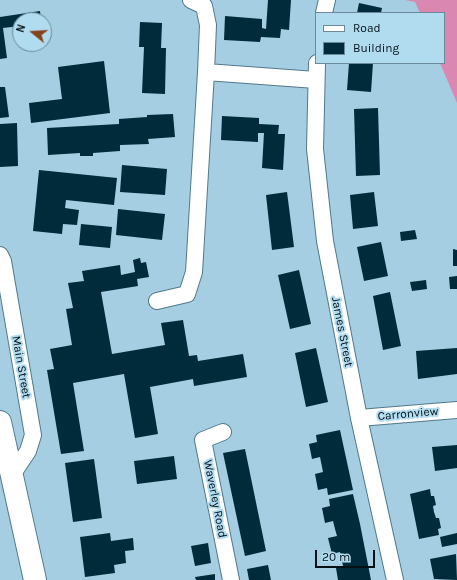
<!DOCTYPE html>
<html>
<head>
<meta charset="utf-8">
<style>
	body { margin:0 }
	#map { position:relative; width:457px; height:580px; overflow:hidden; background:#a5cee2; font-family:Karla,sans-serif }
	canvas { display:block }
	.legend { position:absolute; left:315px; top:12px; width:130px; height:52px; box-sizing:border-box; background:#b1dbef; border:1px solid #6b8a99; margin:0; padding:5px 7px; list-style:none; font-size:12px; color:#031117 }
	.legend li { display:flex; align-items:center; gap:8px; height:20px }
	.legend b { width:20px; border:1px solid #6b8a99 }
	.north { position:absolute; left:12px; top:12px; width:40px; height:40px; box-sizing:border-box; background:#b1dbef; border:1px solid #6b8a99; border-radius:50%; rotate:288deg; font-size:11px; font-weight:700; line-height:16px; text-align:center; color:#031117 }
	.north::after { content:''; display:block; margin:auto; width:14px; height:18px; background:#864218; clip-path:polygon(50% 0,100% 100%,50% 72%,0 100%) }
	.scale { position:absolute; left:315px; top:550px; width:60px; height:18px; box-sizing:border-box; border:2px solid #031117; border-top:0; padding-left:5px; font-size:12px; line-height:14px; white-space:nowrap; color:#031117; -webkit-text-stroke:3px #b1dbef; paint-order:stroke }
</style>
</head>
<body>
<div id="map">
<canvas width="457" height="580"></canvas>
<ul class="legend">
<li><b style="height:5px;background:#fff"></b>Road</li>
<li><b style="height:11px;background:#012b3a"></b>Building</li>
</ul>
<div class="north">N</div>
<div class="scale">20 m</div>
</div>
<script>
const c = document.querySelector('canvas').getContext('2d');
c.lineJoin = 'round';
function fill(path, color) { c.fillStyle = color; c.fill(path, 'evenodd'); }
const toPath = rows => new Path2D(rows.map(r => 'M' + r).join(''));
function stroke(path, color, width, dash) { c.strokeStyle = color; c.lineWidth = width; c.lineCap = dash ? 'butt' : 'round'; c.setLineDash(dash || []); c.stroke(path); }
function write(font, color, halo, rows, align = 'center') {
  c.font = font + ' Karla,sans-serif'; c.lineWidth = 4; c.setLineDash([]); c.textBaseline = 'middle'; c.strokeStyle = halo; c.fillStyle = color; for (const [text, x, y, turn = 0] of rows) {
    c.save(); c.translate(x, y); c.rotate((+turn || 0) * Math.PI / 180); c.textAlign = isNaN(turn) ? turn : align; if (halo) c.strokeText(text, 0, 0); c.fillText(text, 0, 0); c.restore();
  }
}
fill(toPath([
	[405,0,457,0,457,103,440,63,444,63,444,13,420,13,415,2]
]), '#da88b2');
fill(toPath([
	[268,0,291,0,289,30,281,29,280,38,261,37,260,42,224,40,225,16,262,19,262,28,266,29],
	[359,3,382,8,381,13,357,13],
	[40,11,41,20,20,20,20,26,3,28,7,58,0,59,0,17],
	[140,22,162,23,161,48,166,48,165,94,142,93,144,47,139,47],
	[104,61,110,113,31,123,29,103,62,99,58,67],
	[349,63,373,63,371,92,347,90],
	[0,87,5,87,9,117,0,118],
	[378,108,380,175,356,176,354,109],
	[173,114,175,137,148,139,149,144,120,145,120,151,93,153,93,156,80,156,80,153,48,155,47,128,119,124,119,119,147,117,147,115],
	[222,116,259,118,259,124,279,125,278,134,285,134,283,170,262,168,264,133,258,133,258,142,221,140],
	[17,123,18,166,0,167,0,124],
	[122,165,167,169,165,195,120,192],
	[39,170,117,178,114,205,66,200,65,208,79,210,77,225,63,224,62,234,33,231],
	[287,192,294,247,272,250,266,195],
	[374,192,378,226,353,229,350,195],
	[118,209,165,214,162,240,116,235],
	[81,224,112,227,110,248,79,245],
	[415,230,417,239,401,241,400,232],
	[381,242,388,276,364,281,357,247],
	[453,249,457,250,457,266,453,266],
	[140,258,141,263,146,262,149,277,137,279,138,286,101,292,112,354,165,345,161,323,183,320,189,356,197,355,198,361,243,354,247,377,194,386,193,379,150,387,158,434,135,438,124,374,73,383,84,451,61,454,47,370,54,369,50,349,72,345,66,309,73,308,68,283,84,281,82,271,120,265,121,275,135,272,133,260],
	[299,270,311,324,290,329,278,275],
	[457,276,457,289,450,289,449,277],
	[426,280,427,289,412,291,410,282],
	[390,292,401,346,383,350,373,296],
	[316,348,328,402,306,407,295,353],
	[457,348,457,374,418,379,416,351],
	[340,430,353,490,328,495,327,488,318,490,315,474,323,472,320,457,312,459,309,444,317,442,316,435],
	[457,445,457,468,435,471,432,447],
	[245,449,266,551,245,556,223,453],
	[174,456,177,479,137,484,134,461],
	[94,459,102,518,73,522,65,463],
	[430,489,431,496,434,496,436,505,433,506,434,512,436,518,439,518,441,528,438,529,439,535,419,539,410,494],
	[353,494,360,524,371,580,338,580,336,568,343,566,340,552,332,554,328,538,337,536,335,529,333,521,325,523,322,508,330,506,329,499],
	[110,533,111,541,133,538,134,550,125,551,126,563,114,565,115,573,85,577,80,537],
	[457,533,457,544,442,547,440,537],
	[208,543,211,563,195,566,191,546],
	[456,554,457,580,434,579,430,559],
	[268,565,271,580,249,580,247,569],
	[215,574,215,580,196,580,195,577]
]), '#012b3a');
const minor = toPath([
	[191,0,204,6,208,25,206,72],
	[324,13,327,0],
	[317,63,315,149,325,241,359,418,395,580],
	[0,255,3,261,33,435,28,451,12,475],
	[157,301,187,294,194,272,206,72,316,80],
	[359,418,457,410],
	[223,432,203,440,231,580]
]);
const secondary = toPath([
	[0,422,35,580]
]);
stroke(minor, '#51798a', 18);
stroke(secondary, '#51798a', 24);
stroke(minor, '#fff', 16);
stroke(secondary, '#fff', 22);
write('12px', '#031117', '#b1dbef', [
	["James Street",342,332,79],
	["Main Street",21,367,80],
	["Carronview",408,414,-5],
	["Waverley Road",215,499,79]
]);
</script>
</body>
</html>
